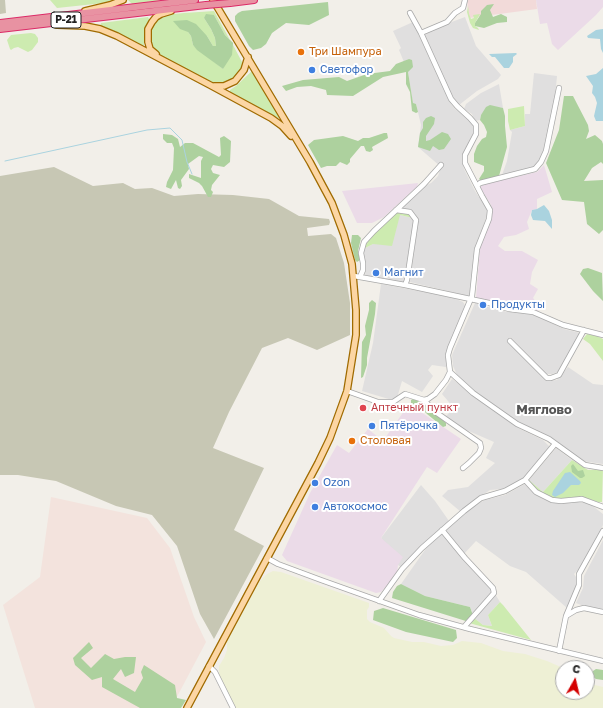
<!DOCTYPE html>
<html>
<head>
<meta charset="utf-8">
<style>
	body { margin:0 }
	#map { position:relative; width:603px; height:708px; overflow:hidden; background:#f2efe9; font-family:"Golos Text",sans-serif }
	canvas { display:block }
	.north { position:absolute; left:555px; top:660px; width:40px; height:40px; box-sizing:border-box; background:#fff; border:1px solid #a7a7a7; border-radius:50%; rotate:8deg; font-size:11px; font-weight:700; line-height:16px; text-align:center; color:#222 }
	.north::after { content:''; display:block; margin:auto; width:14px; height:18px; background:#d40000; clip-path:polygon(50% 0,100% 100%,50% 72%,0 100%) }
</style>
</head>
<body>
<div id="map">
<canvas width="603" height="708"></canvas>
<div class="north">С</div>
</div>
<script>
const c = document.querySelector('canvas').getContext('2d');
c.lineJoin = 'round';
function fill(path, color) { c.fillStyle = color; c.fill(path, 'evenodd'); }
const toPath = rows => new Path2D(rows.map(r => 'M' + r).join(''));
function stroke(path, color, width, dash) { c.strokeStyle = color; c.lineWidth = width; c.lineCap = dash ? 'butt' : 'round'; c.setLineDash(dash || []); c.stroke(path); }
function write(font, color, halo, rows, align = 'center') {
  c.font = font + ' "Golos Text",sans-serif'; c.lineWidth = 4; c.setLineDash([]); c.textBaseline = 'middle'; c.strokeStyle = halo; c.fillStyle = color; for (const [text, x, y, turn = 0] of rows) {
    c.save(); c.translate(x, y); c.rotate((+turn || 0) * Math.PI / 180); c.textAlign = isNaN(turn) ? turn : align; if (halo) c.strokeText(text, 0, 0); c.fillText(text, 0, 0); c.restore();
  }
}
fill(toPath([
	[465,17,476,46,501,75,498,79,477,91,459,105,451,94,424,35,441,26],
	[413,22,449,101,455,109,468,117,473,123,474,131,462,157,464,169,475,191,485,206,488,213,475,248,472,294,468,296,410,282,418,220,415,214,409,210,401,208,421,188,431,183,438,176,441,167,418,147,421,125,416,104,413,104,408,72,409,59,404,62,399,50,401,48,393,31],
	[534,73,557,76,555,97,543,155,538,163,532,168,502,175,507,161,512,132,510,130,525,126,525,114,530,114],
	[499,84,503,108,496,107,481,115,480,120,475,121,472,114,464,109,466,104,481,93],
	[400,215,413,218,415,221,404,283,365,276,366,264,363,260,363,249,373,244],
	[381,284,452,297,463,302,466,307,447,355,446,367,432,365,428,370,433,376,422,392,402,381,397,398,392,400,362,391,373,343],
	[475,303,503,311,535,315,564,329,580,333,558,372,552,374,546,374,510,337,507,341,546,381,557,380,568,367,593,384,603,385,603,464,582,461,512,419,465,384,458,377,453,366,452,355],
	[452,379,520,429,543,440,550,447,523,479,503,489,490,490,471,503,461,512,442,496,448,490,468,487,495,463,486,458,494,442,464,429,445,417,454,408,442,394],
	[556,448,572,460,543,492,529,480],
	[525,484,534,492,550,502,565,503,577,502,589,503,603,514,603,525,594,545,582,566,574,574,578,580,577,586,567,608,526,572,510,566,476,541,463,555,484,576,500,602,488,615,492,626,483,625,475,619,470,607,425,596,401,584,427,547,470,508,485,500,505,495],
	[421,485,435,501,449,521,424,543,403,567,401,567,399,566,381,538],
	[603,540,603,609,586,607,576,603,583,588,584,576]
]), '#e0dfdf');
fill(toPath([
	[467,0,536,0,537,9,469,18]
]), '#f2dad9');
fill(toPath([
	[536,0,603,0,603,7,596,15,558,50,552,44,547,23,540,24],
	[544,165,552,192,537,199,537,209,532,210,527,222,529,229,516,235,504,237,498,246,505,251,522,251,538,260,532,272,530,284,538,289,533,298,539,305,538,311,476,298,480,247,492,214,491,205,480,187,484,184,537,172],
	[418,183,417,187,411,192,384,217,372,223,357,223,342,191],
	[409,404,461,439,437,473,427,467,381,538,403,557,398,565,397,574,381,592,376,593,287,561,282,555,310,493,337,445,349,453,368,429,383,441]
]), '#ebdbe8');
fill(toPath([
	[51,497,147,518,170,548,194,617,206,642,171,708,35,708,3,605,40,577]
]), '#f3e3dd');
fill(toPath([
	[0,0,5,0,6,13,0,14],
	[54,167,93,186,123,183,135,189,152,188,174,196,198,194,233,195,269,199,299,216,329,219,330,222,329,225,307,228,308,236,331,234,336,238,344,263,350,303,350,335,317,350,288,338,262,348,229,412,213,448,264,468,234,530,264,546,214,639,200,614,177,546,152,515,116,506,56,481,18,475,0,475,0,176]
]), '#c7c7b4');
fill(toPath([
	[273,571,281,572,369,603,369,607,367,610,367,619,370,622,384,628,391,636,394,638,412,642,424,642,441,646,453,645,462,641,481,643,503,651,525,654,547,661,563,668,563,692,587,692,587,683,603,687,603,708,234,708,219,674,219,666,224,658,227,650,227,641,259,582,267,574]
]), '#eef0d5');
fill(toPath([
	[50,0,115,0,104,3,57,8],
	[128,0,163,0,132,4],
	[468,6,469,14,471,19,474,18,473,15,480,14,475,23,475,26,478,28,479,30,473,28,470,23,467,12],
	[214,11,230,40,233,43,233,45,242,62,241,69,237,77,231,81,223,85,216,84,155,53,151,46,150,29,155,21,164,15,184,13],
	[214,15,225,35,230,40,223,69,193,45,191,36,188,32,207,36,213,46,216,46,215,38,211,29,204,18],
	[148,17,150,21,146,26,145,32,144,45,141,46,100,26,101,23],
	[31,33,35,34,38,38,38,42,32,50,28,52,18,47,14,48,11,50,10,49,7,40,11,35],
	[253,70,281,118,278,118,230,92,230,90,236,86],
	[524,106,525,126,510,130,508,121,508,109],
	[397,212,404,212,410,215,413,218,400,215,392,246,373,244,363,249,364,247,375,232],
	[587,334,597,336,603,339,603,361,590,344,583,339],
	[572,460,588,470,603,469,602,502,598,502,582,497,553,499,538,492,529,483,529,480,543,492],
	[500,602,503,605,531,640,469,623,474,618,483,625,492,626,488,615]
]), '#cdebb0');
fill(toPath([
	[328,2,329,15,309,25,286,23,272,33,266,44,261,48,253,50,249,46,235,21,235,16,238,13,242,11],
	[494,4,490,10,493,17,501,14,507,17,507,22,497,23,484,28,475,26,475,23,481,14,481,11,487,5],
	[206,14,214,15,225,35,233,43,232,55,223,69,197,50,193,45,191,36,188,32,180,29,173,21,187,20,196,24,207,36,213,46,216,46,215,38,211,29,204,18],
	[409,59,412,60,413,67,408,72,413,103,416,104,418,112,416,113,412,111,410,92,406,84,406,72,383,77,353,96,327,95,326,90,311,86,297,87,286,91,282,86,303,80,339,77,347,81,367,74,390,71,396,64],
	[564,96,573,96,588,125,589,131,586,139,595,135,602,141,603,144,603,164,601,162,592,168,584,181,603,180,603,230,599,234,587,224,584,202,562,200,546,163,559,130],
	[490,105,503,108,505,116,505,126,507,147,499,176,481,181,479,179,484,171,484,166,474,162,474,154,477,146,482,139,486,137,487,132,484,125,480,120,481,115,486,107],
	[431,116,435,118,434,124,426,136,426,141,430,140,442,132,448,134,451,139,444,149,439,150,433,146,430,151,418,147,420,133,423,128,423,122,426,118],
	[384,133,387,133,388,138,372,147,373,150,370,152,366,151,364,146,361,146,350,159,350,162,347,165,340,162,336,166,327,166,321,168,308,145,314,140,343,136,358,141,363,138,369,138],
	[163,134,172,135,178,139,180,147,185,143,193,143,219,157,221,155,220,138,224,136,231,141,230,162,224,167,213,165,211,169,213,173,220,175,212,185,211,190,213,192,211,197,208,197,202,186,199,183,189,178,189,174,201,178,201,161,203,157,199,156,188,164,189,169,181,180,182,186,180,189,178,188,176,180,171,189,166,187,167,182,173,170,174,148,172,143,167,143,163,139],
	[352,235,358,235,361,238,358,251,360,260,357,262,355,260,351,243],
	[588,268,602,273,603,301,593,291,580,274,583,269],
	[372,300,376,303,375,314,367,358,367,365,363,377,361,378,362,342,366,335,365,326,369,310,369,303],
	[413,399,423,402,446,423,446,426,443,427,427,414,423,410,411,403,411,400],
	[573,464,578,471,583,470,585,476,582,478,580,478,572,472,571,466],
	[401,584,425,596,470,607,474,618,469,622,392,598,393,592,397,586],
	[383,608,456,630,457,638,453,642,406,632,373,620,374,611],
	[89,642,93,648,81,658,91,668,105,654,114,659,125,657,136,657,134,673,125,677,121,669,113,679,135,692,143,678,141,672,144,665,175,685,177,698,186,700,181,708,140,708,102,687,102,677,92,680,75,665,73,658],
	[596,669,603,670,603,680,596,679,592,676,590,673]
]), '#add19e');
fill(toPath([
	[603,29,603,53,601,49,600,39,588,38,587,36,596,30],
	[516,53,517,54,513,57,513,62,509,68,504,68,495,57,492,57,489,54],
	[603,68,603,121,596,121,594,116,597,103,595,97,592,93,593,86,586,76,596,74],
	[544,205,549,211,552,220,552,229,545,221,533,220,531,215,532,210,537,209],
	[570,472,580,481,581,483,579,485,571,485,563,493,555,497,552,495,553,491,565,473]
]), '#aad3df');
stroke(toPath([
	[5,161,147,130,170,128,182,140,187,162,192,174]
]), '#aad3df', 1);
const minor = toPath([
	[410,13,421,33,451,99,457,106,470,118,476,125,476,134,465,155,465,163,482,196,490,210,489,219,477,249,472,296,450,348,448,355,450,372,473,393,517,424,549,439,585,465,603,468],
	[421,33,447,22,455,13,463,8,465,0],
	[477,186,480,183,535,169,541,162,546,151,559,88],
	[396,210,410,212,416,220,407,280,405,285],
	[354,276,405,285,489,303,509,309,533,312,563,325,603,335],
	[360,277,363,270,363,263,361,253,364,242,374,231,424,184,441,165],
	[510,341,547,378,551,378,559,375,584,330],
	[347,391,378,402,393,402,405,394,424,400,434,411,480,443,481,448,479,453,469,463,463,468],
	[424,400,428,399,435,394,446,380,450,372],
	[525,480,536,492,552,500,561,501,582,499,603,507],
	[442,530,465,558,493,588,494,593,464,627],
	[267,558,278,564,321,580,419,615,470,629,603,661],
	[379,601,402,569,422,548,464,511,481,498,505,491,525,480,555,444],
	[566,616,579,585,579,574,603,531],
	[559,651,566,616,576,610,584,608,603,612],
	[209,666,215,672,233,708]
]);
const major = toPath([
	[85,11,110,5,123,0],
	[57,25,85,26,100,29,117,36,210,85,271,118,282,126,291,136],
	[156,54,150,49,148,42,148,29,152,22,156,17,161,14,171,11],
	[214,86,224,86,235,81,244,70,248,57],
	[187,708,318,463,330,438,347,391,356,335,356,310,352,264,344,235,332,203,310,162,213,0]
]);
const highway = toPath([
	[230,3,254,0],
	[0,23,195,0],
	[0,29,206,5]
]);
stroke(minor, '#a9a9a9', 6);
stroke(major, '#a06b00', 8);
stroke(highway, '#dc2a67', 8);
stroke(minor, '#fff', 4.5);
stroke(major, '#fcd6a4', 5.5);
stroke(highway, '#e892a2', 6);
const highwayBridge = toPath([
	[206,5,230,3]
]);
stroke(highwayBridge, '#dc2a67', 8, []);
stroke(highwayBridge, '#e892a2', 6);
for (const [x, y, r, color] of [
	[301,52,4,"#e8710a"],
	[312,70,4,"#3f7fe0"],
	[376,273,4,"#3f7fe0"],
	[483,305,4,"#3f7fe0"],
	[363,408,4,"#e0444e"],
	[372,426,4,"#3f7fe0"],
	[352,441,4,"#e8710a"],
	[315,483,4,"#3f7fe0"],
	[315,507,4,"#3f7fe0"]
]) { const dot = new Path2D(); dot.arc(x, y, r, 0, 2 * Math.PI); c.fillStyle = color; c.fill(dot); stroke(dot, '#fff', 1.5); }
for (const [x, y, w] of [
	[66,20,30]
]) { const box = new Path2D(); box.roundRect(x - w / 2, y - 8, w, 16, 3); c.fillStyle = '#fff'; c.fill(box); stroke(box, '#222', 1); }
write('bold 10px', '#222', null, [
	["Р-21",66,20]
]);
write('11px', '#c56008', '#fff', [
	["Три Шампура",309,52],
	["Столовая",360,441]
], 'left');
write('11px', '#366cbe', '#fff', [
	["Светофор",320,70],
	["Магнит",384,273],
	["Продукты",491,305],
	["Пятёрочка",380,426],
	["Ozon",323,483],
	["Автокосмос",323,507]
], 'left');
write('11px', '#be3a42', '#fff', [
	["Аптечный пункт",371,408]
], 'left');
write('bold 13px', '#555', '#fff', [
	["Мяглово",544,410]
]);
</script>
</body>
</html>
